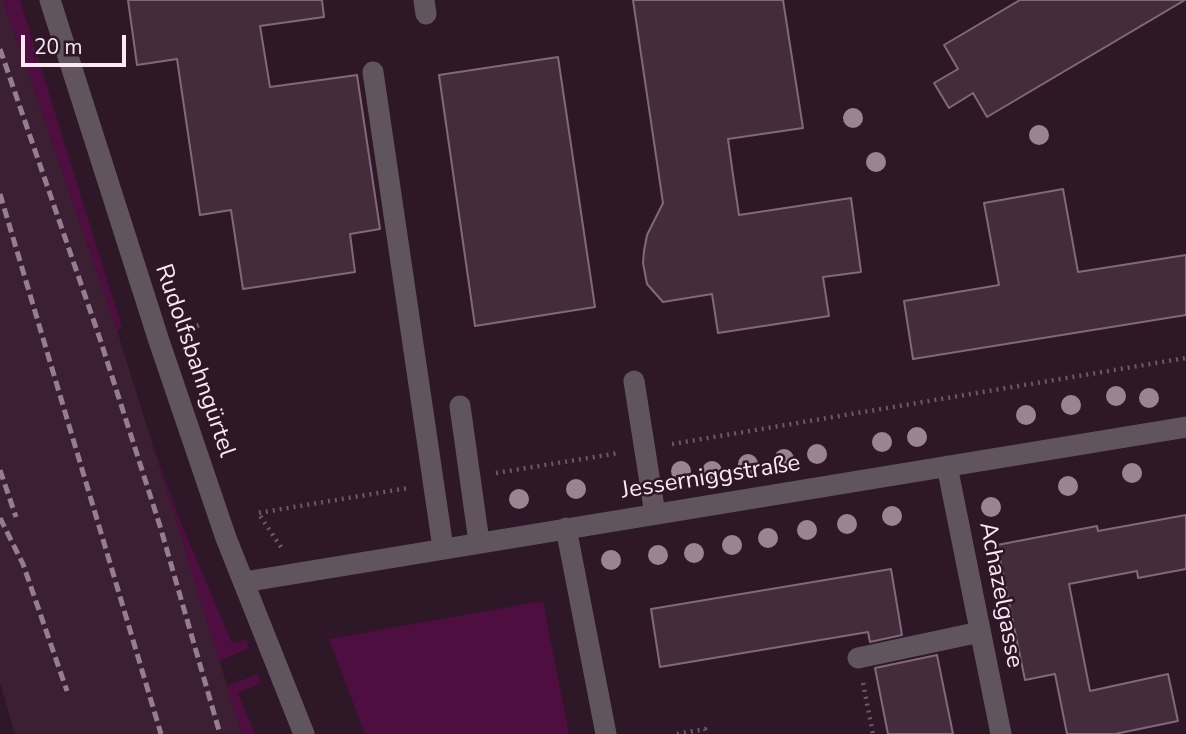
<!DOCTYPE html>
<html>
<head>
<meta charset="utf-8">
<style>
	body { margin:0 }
	#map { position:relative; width:1186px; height:734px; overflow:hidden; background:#2e1727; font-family:"Nunito Sans",sans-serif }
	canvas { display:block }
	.scale { position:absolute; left:21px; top:35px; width:105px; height:32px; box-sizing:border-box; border:4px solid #fae9f4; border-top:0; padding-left:9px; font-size:21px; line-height:24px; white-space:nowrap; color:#fae9f4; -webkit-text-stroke:5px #2e1727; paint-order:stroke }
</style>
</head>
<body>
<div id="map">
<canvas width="1186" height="734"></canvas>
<div class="scale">20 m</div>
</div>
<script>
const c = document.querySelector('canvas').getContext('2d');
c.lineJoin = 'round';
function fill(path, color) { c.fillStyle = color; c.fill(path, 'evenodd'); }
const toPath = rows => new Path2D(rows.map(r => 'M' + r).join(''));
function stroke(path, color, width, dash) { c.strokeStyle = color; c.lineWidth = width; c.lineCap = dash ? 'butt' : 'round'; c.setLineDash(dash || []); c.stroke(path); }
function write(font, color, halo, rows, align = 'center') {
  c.font = font + ' "Nunito Sans",sans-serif'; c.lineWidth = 5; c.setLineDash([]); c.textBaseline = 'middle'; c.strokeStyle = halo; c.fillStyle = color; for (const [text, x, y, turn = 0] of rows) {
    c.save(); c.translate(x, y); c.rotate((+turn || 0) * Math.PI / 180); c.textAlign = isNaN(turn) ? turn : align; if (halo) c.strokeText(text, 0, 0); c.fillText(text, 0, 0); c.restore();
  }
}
fill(toPath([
	[0,0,3,0,117,330,242,734,15,734,0,683]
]), '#3c1f33');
fill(toPath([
	[3,0,20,0,122,328,117,330],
	[153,445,180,521,232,643,246,640,249,648,219,661],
	[543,601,569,734,365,734,329,639],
	[258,674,261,683,238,693,255,734,242,734,227,686]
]), '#4e0f40');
const building = toPath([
	[128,0,322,0,324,17,260,26,270,87,357,75,380,229,350,234,355,272,243,289,231,210,200,215,177,59,137,65,128,0],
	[633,0,783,0,803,128,728,139,733,175,739,215,851,198,861,272,823,277,829,316,718,333,712,294,663,302,647,284,643,263,644,251,647,235,663,203,633,0],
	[1020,0,1185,0,987,117,973,93,949,108,934,83,958,69,944,45,1020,0],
	[558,57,595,307,475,326,439,75,558,57],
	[1063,189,1078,272,1186,255,1186,315,913,359,904,301,999,285,984,203,1063,189],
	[1186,515,1186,569,1138,578,1137,571,1069,584,1090,691,1168,674,1178,721,1115,734,1067,734,1055,674,1025,680,997,545,1097,526,1098,531,1186,515],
	[891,569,902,635,870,642,868,632,660,667,651,609,891,569],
	[937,655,953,734,888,734,875,668,937,655]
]);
fill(building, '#452c3d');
stroke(building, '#83677a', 2);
stroke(toPath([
	[184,331,199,325],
	[672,444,1186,358],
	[496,473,619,453],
	[281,547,258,513,408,488],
	[863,683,873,734],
	[677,734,705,729,706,734]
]), '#6e5867', 4.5, [2, 5]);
stroke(toPath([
	[50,0,159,341,226,538,304,734],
	[424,0,426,14],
	[373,72,443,548],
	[634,381,655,514],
	[460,406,479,542],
	[947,466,1001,734],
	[566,528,606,734],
	[244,582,1186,427],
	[858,658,980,632]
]), '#61555d', 21);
stroke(toPath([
	[0,49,100,339,160,526,220,734],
	[0,194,161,734],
	[0,470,16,517],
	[0,518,23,564,67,691]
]), '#937f8d', 5, [10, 5]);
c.fillStyle = '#9a8493';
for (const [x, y] of [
	[853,118],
	[1039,135],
	[876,162],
	[1116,396],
	[1149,398],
	[1071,405],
	[1026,415],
	[917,437],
	[882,442],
	[817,454],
	[784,459],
	[748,464],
	[681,471],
	[712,471],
	[1132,473],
	[1068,486],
	[576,489],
	[519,499],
	[991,507],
	[892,516],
	[847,524],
	[807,530],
	[768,538],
	[732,545],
	[694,553],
	[658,555],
	[611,560]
]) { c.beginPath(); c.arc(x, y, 10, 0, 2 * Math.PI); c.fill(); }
write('24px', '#fae9f4', '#2e1727', [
	["Rudolfsbahngürtel",194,361,71],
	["Jesserniggstraße",711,478,-9],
	["Achazelgasse",1000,595,79]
]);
</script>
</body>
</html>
